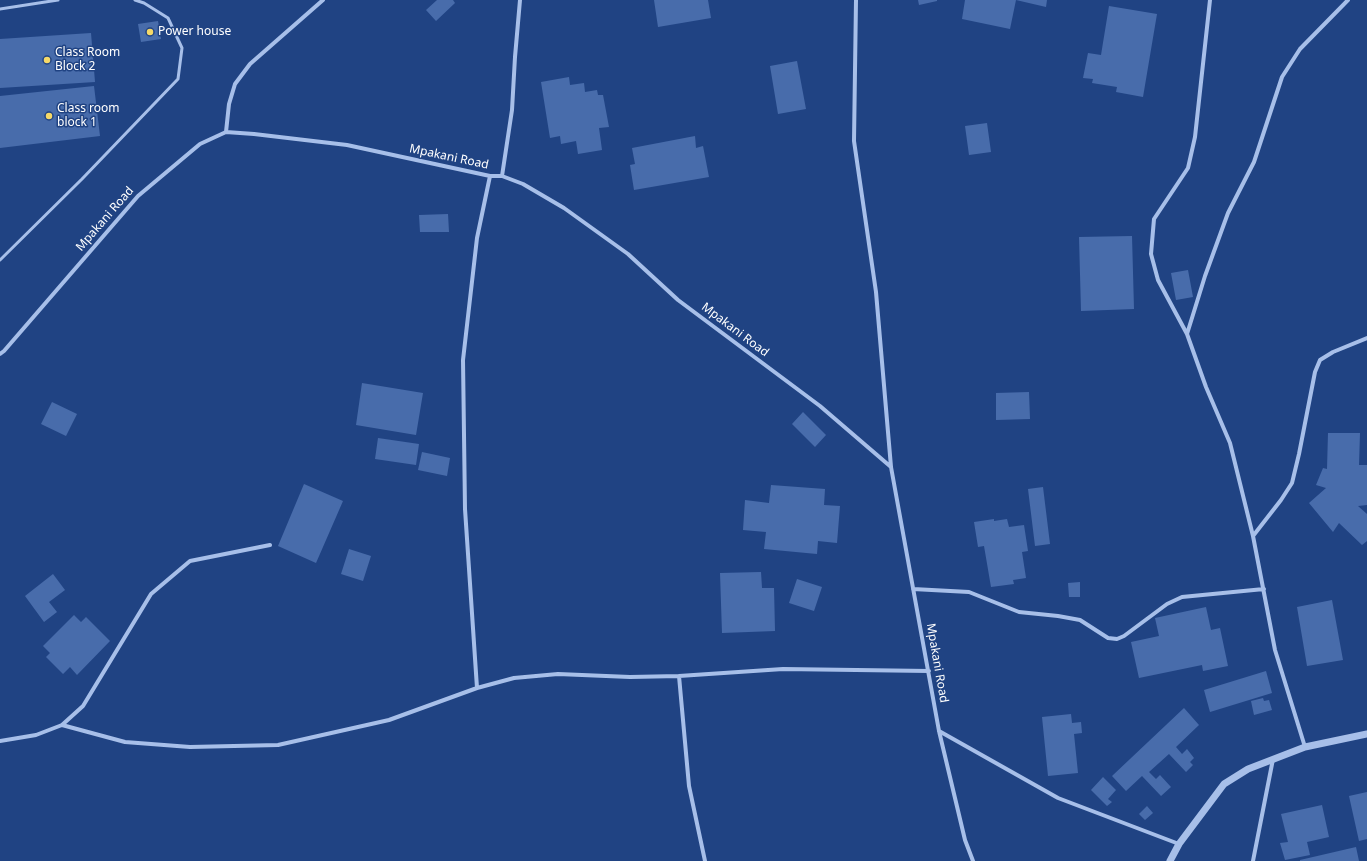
<!DOCTYPE html>
<html>
<head>
<meta charset="utf-8">
<style>
	body { margin:0 }
	canvas { display:block; background:#204383 }
</style>
</head>
<body>
<canvas width="1367" height="861"></canvas>
<script>
const c = document.querySelector('canvas').getContext('2d');
c.lineJoin = 'round';
function fill(path, color) { c.fillStyle = color; c.fill(path, 'evenodd'); }
const toPath = rows => new Path2D(rows.map(r => 'M' + r).join(''));
function stroke(path, color, width, dash) { c.strokeStyle = color; c.lineWidth = width; c.lineCap = dash ? 'butt' : 'round'; c.setLineDash(dash || []); c.stroke(path); }
function write(font, color, halo, rows, align = 'center') {
  c.font = font + ' "Noto Sans",sans-serif'; c.lineWidth = 3; c.setLineDash([]); c.textBaseline = 'middle'; c.strokeStyle = halo; c.fillStyle = color; for (const [text, x, y, turn = 0] of rows) {
    c.save(); c.translate(x, y); c.rotate((+turn || 0) * Math.PI / 180); c.textAlign = isNaN(turn) ? turn : align; if (halo) c.strokeText(text, 0, 0); c.fillText(text, 0, 0); c.restore();
  }
}
fill(toPath([
	[437,0,453,0,455,3,436,21,426,10],
	[654,0,708,0,711,18,658,27],
	[918,0,937,0,937,1,919,5],
	[965,0,1016,0,1010,29,962,19],
	[1016,0,1047,0,1046,7],
	[1109,6,1157,14,1143,97,1116,92,1117,87,1092,83,1093,79,1083,78,1088,53,1101,55],
	[158,21,161,39,141,42,138,24],
	[91,33,95,82,0,88,0,39],
	[797,61,806,109,778,114,770,66],
	[569,77,570,85,584,83,585,92,597,90,598,95,603,95,609,127,599,128,602,150,578,154,576,141,561,144,560,136,550,138,541,82],
	[94,86,100,136,0,148,0,96],
	[987,123,991,152,969,155,965,126],
	[695,136,696,148,703,146,709,177,634,190,630,165,635,164,632,148],
	[448,214,449,232,420,232,419,215],
	[1132,236,1134,309,1081,311,1079,237],
	[1188,270,1193,297,1176,300,1171,273],
	[362,383,423,393,416,435,356,425],
	[1029,392,1030,419,996,420,996,393],
	[52,402,77,414,66,436,41,424],
	[803,412,826,435,815,447,792,424],
	[1328,433,1360,433,1359,465,1367,465,1367,505,1358,506,1367,514,1367,541,1362,545,1339,523,1333,532,1309,503,1326,488,1316,485,1323,468,1327,469],
	[378,438,419,444,416,465,375,459],
	[422,452,450,458,447,476,418,470],
	[304,484,343,501,316,563,278,546],
	[771,485,825,489,824,505,840,506,837,543,818,541,817,554,764,549,766,532,743,530,745,500,769,503],
	[1043,487,1050,544,1035,546,1028,489],
	[994,519,994,521,1007,519,1009,527,1024,525,1028,551,1022,552,1026,578,1013,580,1014,584,991,587,984,546,978,547,974,522],
	[349,549,371,556,363,581,341,574],
	[761,572,762,588,774,588,775,631,722,633,720,573],
	[53,574,65,590,49,602,57,612,44,622,25,596],
	[797,579,822,587,814,611,789,603],
	[1080,582,1080,597,1069,597,1068,583],
	[1332,600,1343,660,1307,666,1297,607],
	[1206,607,1211,630,1220,628,1228,666,1203,671,1202,665,1139,678,1131,642,1159,636,1155,618],
	[74,615,81,622,86,617,110,641,77,675,70,667,63,674,46,657,50,653,43,646],
	[1266,671,1272,693,1210,712,1204,690],
	[1263,698,1264,701,1269,700,1272,710,1254,715,1251,701],
	[1184,708,1199,725,1176,747,1182,754,1187,749,1194,758,1190,762,1193,765,1186,772,1169,754,1149,772,1156,779,1160,775,1171,787,1161,796,1142,776,1126,791,1112,776],
	[1071,714,1072,723,1081,722,1082,733,1074,734,1078,773,1048,776,1042,717],
	[1103,777,1116,790,1108,799,1112,802,1107,806,1091,790],
	[1367,792,1367,839,1359,841,1349,796],
	[1322,805,1329,837,1307,842,1310,855,1285,860,1280,843,1288,842,1281,814],
	[1147,806,1153,813,1145,820,1139,814],
	[1356,847,1359,861,1300,861,1300,860]
]), '#486cab');
stroke(toPath([
	[0,9,58,0],
	[0,260,82,179,178,79,182,48,168,18,144,3,135,0]
]), '#a7bfe9', 3);
stroke(toPath([
	[856,0,854,141,876,292,891,467,939,731,965,840,973,861],
	[1210,0,1195,137,1188,168,1154,219,1151,254,1158,280,1187,334,1206,387,1230,443,1253,536,1275,650,1305,747],
	[226,132,229,104,235,84,250,64,323,0],
	[502,176,512,110,515,57,520,0],
	[1187,334,1205,276,1228,213,1254,162,1282,77,1300,49,1348,0],
	[0,354,4,351,138,196,200,144,226,132,254,134,347,145,490,176,502,176,523,184,564,208,628,254,678,300,820,406,891,467],
	[1253,536,1281,500,1292,483,1299,454,1315,372,1320,360,1333,352,1367,338],
	[913,589,969,592,1019,612,1058,616,1080,620,1108,638,1117,639,1124,636,1167,604,1182,597,1264,589],
	[679,676,689,786,705,861],
	[477,688,465,509,463,360,477,238,490,176],
	[62,725,125,742,190,747,278,745,389,720,477,688,514,678,558,674,630,677,679,676,783,669,929,671],
	[939,731,1058,798,1179,844],
	[0,741,36,735,62,725,83,706,151,594,190,561,270,545],
	[1253,861,1273,759]
]), '#a7bfe9', 4);
stroke(toPath([
	[1170,861,1179,844,1224,784,1248,769,1305,747,1367,734]
]), '#a7bfe9', 7);
for (const [x, y, r, color] of [
	[150,32,4,"#f6d968"],
	[47,60,4,"#f6d968"],
	[49,116,4,"#f6d968"]
]) { const dot = new Path2D(); dot.arc(x, y, r, 0, 2 * Math.PI); c.fillStyle = color; c.fill(dot); stroke(dot, '#204383', 1.5); }
write('12px', '#fff', '#204383', [
	["Power house",158,32],
	["Class Room",55,53],
	["Block 2",55,67],
	["Class room",57,109],
	["block 1",57,123]
], 'left');
write('12px', '#fff', '#204383', [
	["Mpakani Road",449,157,12],
	["Mpakani Road",105,219,-49],
	["Mpakani Road",735,330,37],
	["Mpakani Road",937,663,80]
]);
</script>
</body>
</html>
